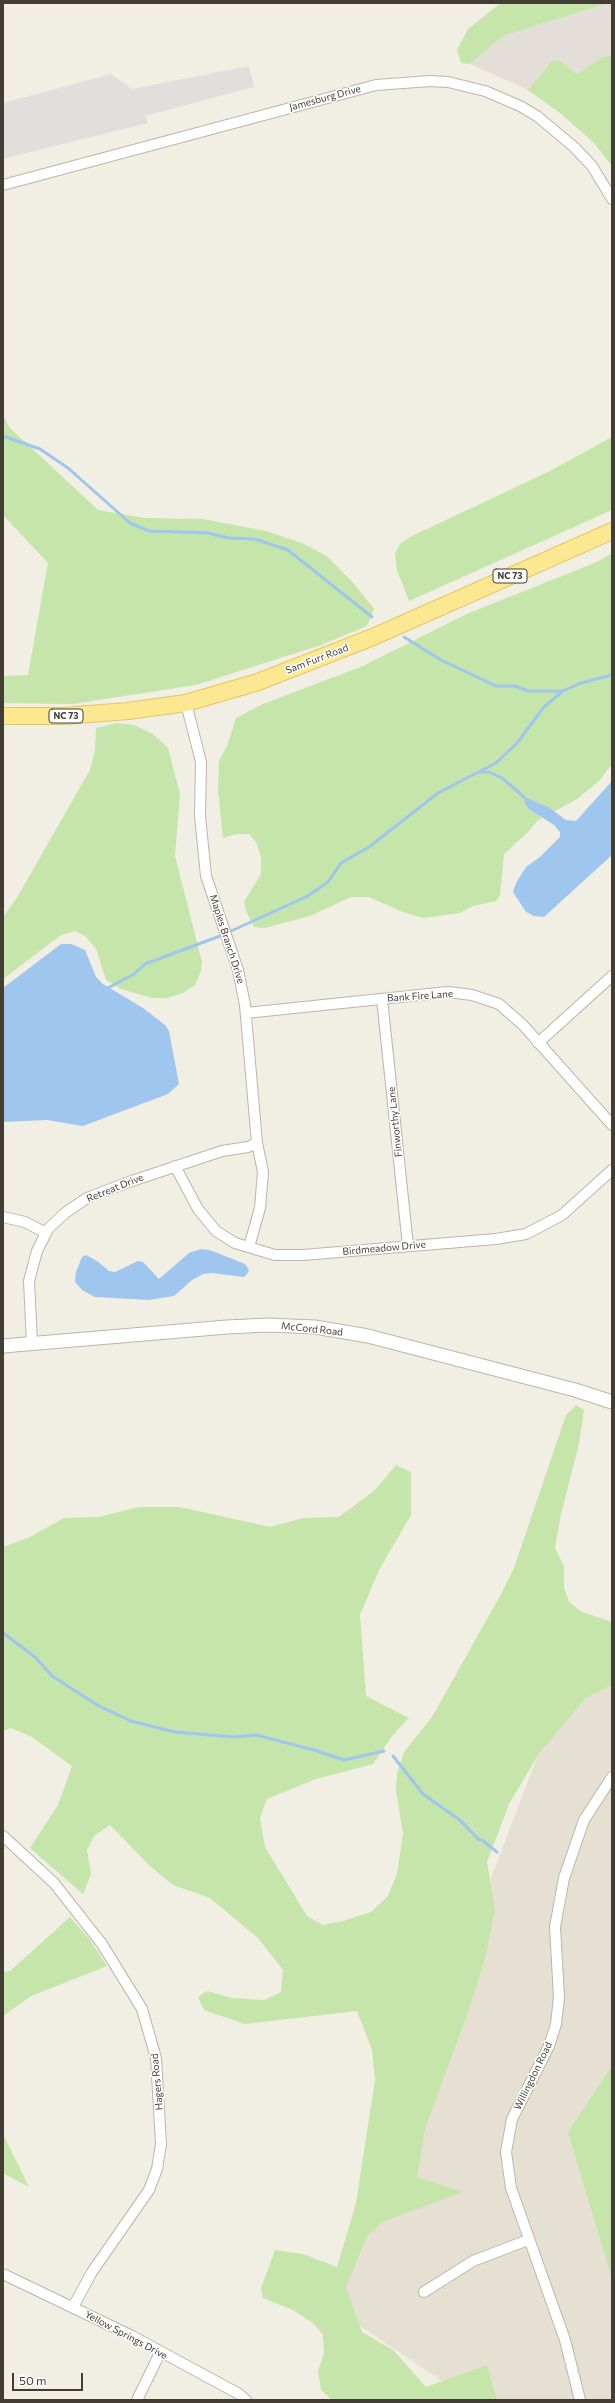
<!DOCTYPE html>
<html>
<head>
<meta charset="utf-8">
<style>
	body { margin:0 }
	#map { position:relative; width:615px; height:2403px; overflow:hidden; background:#f1eee3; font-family:Commissioner,sans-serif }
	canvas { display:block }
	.frame { position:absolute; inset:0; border:4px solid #423e33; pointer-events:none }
	.scale { position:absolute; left:12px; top:2373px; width:71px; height:18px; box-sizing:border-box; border:2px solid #423e33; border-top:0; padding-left:5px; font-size:12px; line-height:14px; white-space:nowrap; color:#423e33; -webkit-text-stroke:3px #fff; paint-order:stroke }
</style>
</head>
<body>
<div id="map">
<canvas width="615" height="2403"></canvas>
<div class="frame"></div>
<div class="scale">50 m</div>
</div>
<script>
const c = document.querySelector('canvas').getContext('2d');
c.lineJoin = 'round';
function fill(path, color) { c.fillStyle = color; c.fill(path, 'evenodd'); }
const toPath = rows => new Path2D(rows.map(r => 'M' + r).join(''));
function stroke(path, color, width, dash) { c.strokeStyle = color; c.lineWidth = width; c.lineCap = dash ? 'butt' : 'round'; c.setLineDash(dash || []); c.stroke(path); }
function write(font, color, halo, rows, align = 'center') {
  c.font = font + ' Commissioner,sans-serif'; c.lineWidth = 3; c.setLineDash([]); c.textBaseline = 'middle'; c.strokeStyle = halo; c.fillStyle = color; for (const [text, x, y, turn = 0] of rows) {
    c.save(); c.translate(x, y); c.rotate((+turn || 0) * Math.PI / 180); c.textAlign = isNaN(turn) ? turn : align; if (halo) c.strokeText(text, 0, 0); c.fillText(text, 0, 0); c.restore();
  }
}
fill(toPath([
	[612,1670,612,2400,470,2400,329,2305,564,1686]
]), '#e5e0d1');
fill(toPath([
	[608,3,612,3,612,55,602,57,577,74,561,61,553,60,528,90,470,64,503,36]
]), '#e3dfd8');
fill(toPath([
	[501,3,608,3,503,36,470,64,461,63,457,50,468,29],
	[612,55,612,166,594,143,560,113,528,90,553,60,561,61,577,74,602,57],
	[3,414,9,427,98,510,145,518,203,519,266,531,302,543,327,556,355,585,374,609,367,626,321,645,196,685,73,704,3,703,3,676,28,675,48,563,3,515],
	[612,437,612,510,409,601,397,570,395,553,401,543,414,535,548,472],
	[612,553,612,764,599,781,577,799,537,821,528,832,504,854,500,895,496,901,473,906,460,913,423,918,403,912,369,897,351,897,310,916,265,928,254,927,246,911,244,902,261,874,261,857,256,842,249,834,237,834,223,838,218,790,219,761,227,746,236,718,263,704,363,666,469,613,597,562],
	[116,723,134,725,153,734,168,748,180,794,175,856,202,962,201,971,195,985,183,993,167,998,152,998,121,989,106,980,96,949,85,936,75,931,61,935,3,979,3,917,18,896,90,770,95,751,96,728],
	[576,1405,584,1410,579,1444,561,1514,555,1548,564,1567,564,1588,569,1602,582,1612,612,1622,612,1685,586,1698,540,1752,509,1804,487,1862,495,1910,485,1959,469,2009,425,2129,417,2177,463,2192,384,2221,367,2236,346,2287,362,2332,393,2350,426,2387,487,2365,497,2400,332,2400,321,2390,318,2371,324,2353,323,2335,313,2323,293,2310,263,2298,261,2288,275,2250,303,2254,337,2267,356,2203,375,2080,372,2050,357,2011,245,2024,204,2010,198,1997,207,1991,232,1998,264,2000,281,1992,283,1970,258,1938,210,1898,173,1885,150,1866,110,1825,94,1836,87,1850,91,1874,83,1894,30,1848,58,1805,72,1766,32,1737,11,1728,3,1731,3,1547,30,1537,64,1518,99,1517,138,1507,180,1507,270,1527,303,1518,339,1517,375,1490,396,1465,411,1472,411,1515,379,1570,360,1615,366,1696,409,1718,393,1735,373,1764,316,1779,267,1799,260,1818,265,1847,307,1916,323,1925,343,1921,371,1912,388,1896,397,1874,403,1834,396,1790,397,1774,404,1752,432,1717,500,1596,514,1568,566,1415],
	[70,1917,90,1940,107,1966,31,1996,3,2016,3,1972,10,1971],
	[612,2066,612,2279,568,2132],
	[3,2134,29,2187,3,2173]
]), '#c6e5ab');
fill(toPath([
	[249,66,254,87,145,116,148,123,3,159,3,103,111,74,132,89]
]), '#e1dfdb');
fill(toPath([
	[612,781,612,855,544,917,534,916,526,912,513,892,516,883,526,867,540,857,560,837,560,832,554,825,529,809,525,803,524,797,548,807,566,820,576,821],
	[61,944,71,944,85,950,96,977,103,984,143,1008,165,1025,169,1031,179,1084,168,1094,83,1126,47,1120,3,1122,3,988],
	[201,1249,210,1250,245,1264,249,1270,247,1274,244,1277,212,1273,203,1274,192,1280,174,1296,149,1300,95,1297,82,1290,75,1282,76,1272,82,1257,86,1255,97,1261,109,1271,115,1272,138,1261,143,1262,159,1279,189,1253]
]), '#9fc6ee');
stroke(toPath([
	[3,436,40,449,68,468,130,523,149,531,208,533,228,538,255,539,288,550,372,617],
	[404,637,441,660,496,686,515,686,528,691,563,691],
	[479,772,489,772,502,778,524,797],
	[231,931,308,896,328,882,341,863,369,847,438,793,496,763,517,743,544,707,563,691,581,683,612,675],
	[106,989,134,974,145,964,220,936],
	[3,1633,35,1657,52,1676,99,1706,131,1721,175,1732,233,1737,256,1735,314,1750,344,1760,384,1751],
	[393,1756,423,1794,461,1821,478,1839,482,1840,497,1852]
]), '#9fc6ee', 3);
const minor = toPath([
	[3,185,376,85,430,81,448,82,485,91,520,106,537,116,574,147,592,166,612,199],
	[186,703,201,762,200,816,206,876,238,970,245,1005,257,1143,263,1172,260,1208,249,1247],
	[382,999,408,1246],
	[246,1013,448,992,472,995,499,1004,523,1025,612,1125],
	[538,1043,612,976],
	[175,1166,198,1209,216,1231,235,1243,275,1255,303,1255,496,1239,526,1234,562,1215,612,1170],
	[3,1217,25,1222,46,1233],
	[32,1343,29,1281,37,1251,48,1229,65,1213,87,1198,129,1182,222,1151,248,1147,257,1143],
	[3,1836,54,1883,102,1944,142,2009,156,2058,161,2144,157,2169,149,2190,92,2272,73,2307],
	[3,2274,132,2336,239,2394,246,2400],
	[424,2292,473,2261,528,2240],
	[137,2400,160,2353],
	[580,2400,565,2340,511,2188,506,2152,512,2119,549,2046,556,2024,559,1997,555,1927,564,1878,584,1820,612,1777]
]);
const tertiary = toPath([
	[3,1346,227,1327,268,1325,315,1327,368,1336,575,1390,612,1402]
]);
const primary = toPath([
	[3,716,64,716,128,711,186,703,258,682,373,637,612,531]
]);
stroke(minor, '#bcb6a6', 12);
stroke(tertiary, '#bcb6a6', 15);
stroke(primary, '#e1c761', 18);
stroke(minor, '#fff', 10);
stroke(tertiary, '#fff', 13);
stroke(primary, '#fce890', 16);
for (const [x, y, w] of [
	[510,576,34],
	[66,716,34]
]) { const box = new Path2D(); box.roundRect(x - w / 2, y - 7, w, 14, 3); c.fillStyle = '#fff'; c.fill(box); stroke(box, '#423e33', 1); }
write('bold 9px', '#423e33', null, [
	["NC 73",510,576],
	["NC 73",66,716]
]);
write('10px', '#423e33', '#fff', [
	["Jamesburg Drive",325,98,-15],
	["Sam Furr Road",317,659,-21],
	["Maples Branch Drive",227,939,72],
	["Bank Fire Lane",420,996,-4],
	["Finworthy Lane",395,1122,-96],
	["Retreat Drive",115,1188,-22],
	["Birdmeadow Drive",384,1248,-5],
	["McCord Road",312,1329,6],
	["Willingdon Road",533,2076,-64],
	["Hagers Road",157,2082,-95],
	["Yellow Springs Drive",126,2335,28]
]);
</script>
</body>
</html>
